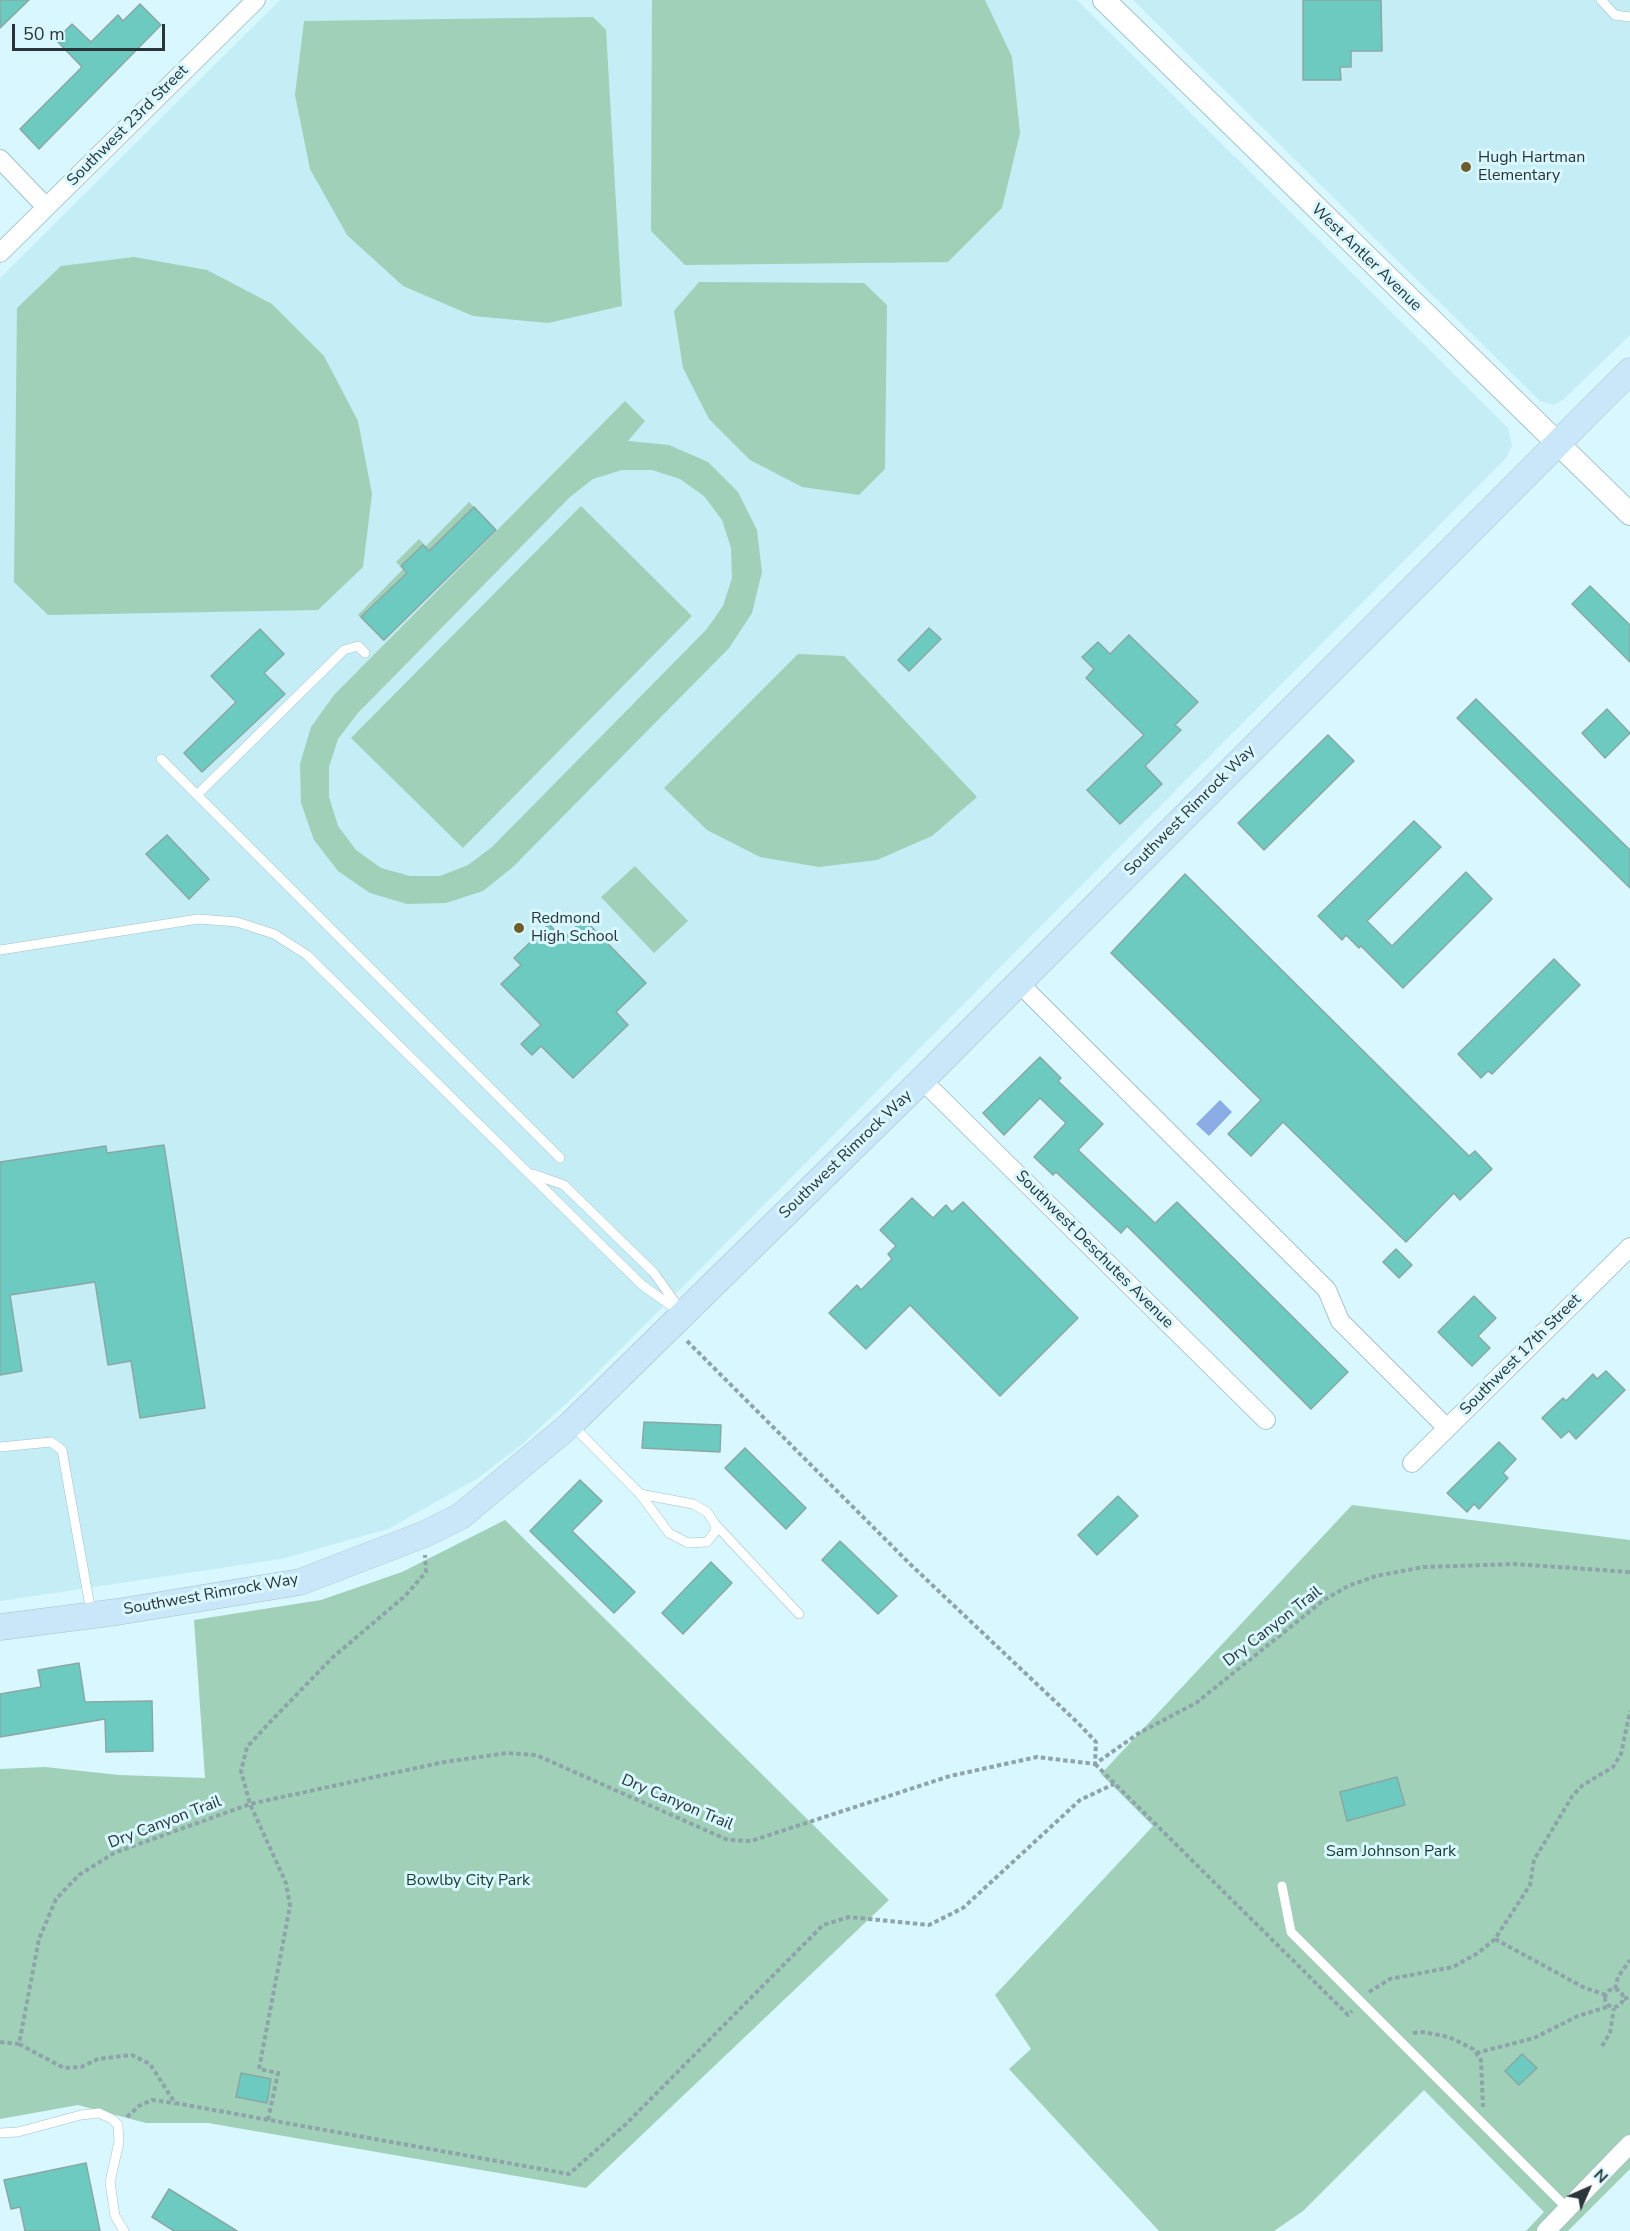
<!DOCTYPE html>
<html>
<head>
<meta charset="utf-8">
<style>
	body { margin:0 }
	#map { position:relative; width:1630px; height:2231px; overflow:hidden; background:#d8f7fe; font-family:"Nunito Sans",sans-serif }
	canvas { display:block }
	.north { position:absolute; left:1558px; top:2159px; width:60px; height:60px; -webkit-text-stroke:4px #d8f7fe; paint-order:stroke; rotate:45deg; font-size:16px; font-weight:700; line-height:24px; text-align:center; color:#293538 }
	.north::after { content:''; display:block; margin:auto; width:21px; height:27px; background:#293538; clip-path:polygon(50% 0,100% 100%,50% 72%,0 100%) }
	.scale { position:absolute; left:12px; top:24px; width:153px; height:27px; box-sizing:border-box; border:3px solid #293538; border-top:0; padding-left:8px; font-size:18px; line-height:21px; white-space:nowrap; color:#293538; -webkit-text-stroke:4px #d8f7fe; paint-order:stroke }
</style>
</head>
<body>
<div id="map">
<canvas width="1630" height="2231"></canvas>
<div class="north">N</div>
<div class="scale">50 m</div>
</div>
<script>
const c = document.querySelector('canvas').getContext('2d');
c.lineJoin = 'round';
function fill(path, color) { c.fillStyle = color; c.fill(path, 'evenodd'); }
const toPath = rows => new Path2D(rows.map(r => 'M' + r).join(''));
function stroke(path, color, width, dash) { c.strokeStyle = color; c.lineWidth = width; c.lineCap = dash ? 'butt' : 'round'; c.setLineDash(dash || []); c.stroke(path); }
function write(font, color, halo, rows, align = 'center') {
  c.font = font + ' "Nunito Sans",sans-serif'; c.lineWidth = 6; c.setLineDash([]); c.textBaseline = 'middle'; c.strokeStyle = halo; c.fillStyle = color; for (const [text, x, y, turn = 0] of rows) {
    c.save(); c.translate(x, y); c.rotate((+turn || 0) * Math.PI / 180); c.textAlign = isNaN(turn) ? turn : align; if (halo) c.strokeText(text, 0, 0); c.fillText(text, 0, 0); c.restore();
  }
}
fill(toPath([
	[280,0,1077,0,1508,428,1512,446,1506,458,571,1399,521,1445,478,1478,388,1529,281,1559,0,1601,0,278],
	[1133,0,1630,0,1630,335,1564,399,1554,405,1540,401]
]), '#c4edf5');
fill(toPath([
	[652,0,985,0,1012,57,1020,133,1002,208,948,262,685,265,651,231],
	[593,17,606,30,622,306,548,323,473,316,403,286,347,235,310,169,295,95,304,21],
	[134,257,207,270,272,304,324,356,358,421,372,494,363,567,318,610,48,615,14,582,17,308,61,266],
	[699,282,864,283,887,305,885,469,859,495,802,487,750,460,709,419,683,368,674,311],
	[625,401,645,421,628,441,669,445,708,462,738,492,757,530,762,572,752,613,729,648,513,867,483,891,446,903,407,904,370,893,338,871,314,840,301,803,300,764,311,727,334,695],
	[622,470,652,470,680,479,704,496,722,520,731,548,732,578,723,606,706,630,492,847,468,865,440,876,410,876,381,868,356,850,338,826,329,797,329,767,338,739,357,714,570,497,593,479],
	[469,502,495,528,383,641,358,615,403,569,396,562,419,539,426,546],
	[581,506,692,616,463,848,351,738],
	[798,654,844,656,977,797,932,836,877,860,819,867,760,857,707,830,664,788],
	[635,866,688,921,654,953,601,897],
	[1352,1505,1630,1540,1630,2169,1568,2231,1526,2231,1544,2212,1424,2090,1303,2211,1274,2231,1159,2231,1009,2069,1031,2049,995,1995,1153,1826,1101,1774],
	[505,1520,889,1900,586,2188,208,2123,146,2123,78,2105,0,2119,0,1769,45,1767,119,1775,205,1778,194,1620,321,1600,402,1572]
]), '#a0d0b8');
fill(toPath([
	[1220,1100,1232,1112,1209,1136,1196,1124]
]), '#8aabe4');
const building = toPath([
	[0,0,29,0,0,28,0,0],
	[1303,0,1381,0,1382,51,1351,51,1351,67,1340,67,1341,80,1303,80,1303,0],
	[140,4,161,25,39,149,20,129,82,67,56,40,72,24,91,42,118,15,123,21,140,4],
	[474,507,496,530,384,640,361,617,407,573,401,566,423,545,429,551,474,507],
	[1590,586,1630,625,1630,662,1572,604,1590,586],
	[929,628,941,639,909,671,898,660,929,628],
	[260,629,284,654,264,673,285,694,202,772,184,753,236,702,211,676,260,629],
	[1129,635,1198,702,1175,725,1181,730,1145,766,1162,784,1120,824,1087,790,1144,735,1086,678,1094,669,1082,657,1098,642,1110,654,1129,635],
	[1476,699,1630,850,1630,888,1457,718,1476,699],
	[1607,709,1630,733,1605,758,1582,733,1607,709],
	[1328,735,1354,761,1264,850,1238,823,1328,735],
	[1414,821,1441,847,1367,921,1392,946,1466,872,1492,899,1403,988,1361,946,1359,948,1346,935,1342,940,1318,916,1414,821],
	[167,835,209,879,189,899,146,854,167,835],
	[1185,874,1469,1156,1475,1151,1492,1169,1460,1200,1454,1193,1406,1242,1283,1122,1251,1156,1228,1134,1261,1100,1111,953,1185,874],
	[584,919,646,983,616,1012,628,1025,573,1078,541,1046,532,1055,521,1044,541,1025,501,984,521,965,514,958,549,924,563,939,584,919],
	[1554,959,1580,985,1492,1074,1488,1071,1481,1078,1458,1054,1554,959],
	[1040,1057,1061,1078,1058,1081,1103,1124,1078,1150,1155,1223,1177,1202,1348,1372,1311,1409,1127,1226,1121,1233,1056,1172,1053,1175,1034,1157,1066,1123,1040,1098,1004,1135,983,1113,1040,1057],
	[164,1145,205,1408,140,1418,131,1361,108,1365,95,1282,10,1295,22,1371,0,1375,0,1162,106,1146,107,1153,164,1145],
	[912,1198,933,1218,946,1205,952,1212,963,1202,1078,1318,1000,1396,910,1305,866,1349,829,1313,857,1285,861,1290,892,1259,888,1254,896,1246,880,1230,912,1198],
	[1396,1249,1412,1265,1399,1278,1383,1262,1396,1249],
	[1474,1296,1496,1318,1478,1336,1490,1348,1472,1366,1438,1332,1474,1296],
	[1606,1371,1625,1390,1576,1439,1569,1431,1561,1438,1542,1418,1563,1398,1566,1401,1593,1374,1597,1379,1606,1371],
	[644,1422,721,1425,720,1452,642,1448,644,1422],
	[1499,1442,1516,1459,1503,1473,1508,1478,1479,1509,1474,1504,1467,1512,1447,1493,1499,1442],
	[745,1448,806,1508,786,1529,725,1468,745,1448],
	[580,1480,602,1501,572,1531,635,1592,614,1613,530,1531,580,1480],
	[1118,1496,1138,1516,1097,1555,1078,1535,1118,1496],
	[840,1541,897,1596,878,1614,822,1560,840,1541],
	[711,1562,732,1583,683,1634,662,1613,711,1562],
	[79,1663,85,1702,152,1701,153,1751,106,1752,105,1719,0,1737,0,1694,41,1687,38,1670,79,1663],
	[1397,1777,1405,1805,1347,1821,1340,1792,1397,1777],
	[1522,2054,1537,2068,1519,2085,1505,2071,1522,2054],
	[241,2073,271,2079,267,2103,236,2097,241,2073],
	[86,2163,100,2231,25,2231,20,2207,11,2209,4,2180,86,2163],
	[169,2189,237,2231,174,2231,152,2217,169,2189]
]);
fill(building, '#6dcac1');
stroke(building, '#89a8a4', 1.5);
const service = toPath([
	[1601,0,1615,15,1630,17],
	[161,759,560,1158],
	[197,795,344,650,358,646,365,653],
	[0,950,198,919,237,922,274,934,307,955,642,1285,683,1314],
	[533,1174,564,1185,654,1273,679,1308],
	[573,1426,640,1494],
	[0,1447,51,1442,62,1450,91,1612],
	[640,1494,693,1504,707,1512,715,1524,715,1532,707,1542,688,1543,669,1533,640,1494],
	[715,1524,799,1614],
	[1282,1886,1291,1932,1568,2209],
	[0,2133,18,2132,81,2115,99,2113,112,2119,118,2125,119,2142,110,2182,115,2216,124,2231]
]);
const minor = toPath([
	[0,159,46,207],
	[0,253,256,0],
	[1019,983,1327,1290,1340,1321,1447,1428],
	[922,1080,1266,1420],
	[1412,1463,1630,1247],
	[1546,2231,1630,2144]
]);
const tertiary = toPath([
	[1104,0,1630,514]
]);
const secondary = toPath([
	[0,1627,117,1612,300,1582,425,1534,461,1516,571,1424,728,1270,922,1080,1630,371]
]);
stroke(service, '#a4c2c9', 10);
stroke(minor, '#a4c2c9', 20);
stroke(tertiary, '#a4c2c9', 24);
stroke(secondary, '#a4c2c9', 27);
stroke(toPath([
	[687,1341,910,1564,1079,1724,1096,1742,1095,1764],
	[1095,1764,1348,2015,1352,2011],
	[1495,1939,1583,1987,1606,1995],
	'1605 1998a9 9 0 1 1 18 0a9 9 0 1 1-18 0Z',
	[1615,1989,1618,1977,1630,1960],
	[1369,1992,1390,1979,1453,1967,1478,1953,1495,1939,1530,1885,1534,1860,1573,1795,1583,1785,1613,1767,1621,1754,1630,1711],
	[1624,1999,1630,1997],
	[1413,2033,1423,2032,1449,2037,1473,2049,1481,2060,1483,2107],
	[0,2042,19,2044,39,1939,56,1899,79,1875,114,1853,250,1804,444,1762,507,1753,536,1755,728,1840,751,1841,950,1776,1037,1757,1095,1764,1139,1733,1196,1703,1324,1600,1348,1586,1376,1576,1424,1567,1514,1564,1630,1572],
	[19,2044,64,2068,81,2067,98,2059,132,2055,150,2064,175,2103,569,2174,626,2124,823,1925,849,1917,929,1925,963,1908,1080,1800,1114,1784],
	[1602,2046,1610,2033,1614,2008],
	[1476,2053,1534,2038,1578,2016,1610,2006],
	[127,2117,139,2106,152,2100,174,2103],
	[268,2120,278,2073,259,2069,290,1906,286,1883,250,1804,241,1771,247,1747,270,1722,332,1658,405,1596,426,1572,425,1555]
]), '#8ea4aa', 4, [4.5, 3]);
stroke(service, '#fff', 9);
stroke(minor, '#fff', 18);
stroke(tertiary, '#fff', 22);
stroke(secondary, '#c9e7f8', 26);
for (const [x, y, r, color] of [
	[1466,167,6,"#6f5e2c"],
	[519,928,6,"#6f5e2c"]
]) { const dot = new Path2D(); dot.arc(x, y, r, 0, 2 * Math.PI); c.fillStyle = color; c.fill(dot); stroke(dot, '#d8f7fe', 2); }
write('16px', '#293538', '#d8f7fe', [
	["Southwest 23rd Street",128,126,-45],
	["West Antler Avenue",1366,258,44],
	["Southwest Rimrock Way",1190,811,-45],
	["Southwest Rimrock Way",846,1155,-44],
	["Southwest Deschutes Avenue",1094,1250,45],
	["Southwest 17th Street",1521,1355,-45],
	["Southwest Rimrock Way",211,1595,-10],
	["Dry Canyon Trail",1273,1627,-38],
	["Dry Canyon Trail",677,1803,23],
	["Dry Canyon Trail",165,1823,-21]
]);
write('16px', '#293538', '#d8f7fe', [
	["Hugh Hartman",1478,158],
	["Elementary",1478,176],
	["Redmond",531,919],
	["High School",531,937]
], 'left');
write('16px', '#183a2b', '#d8f7fe', [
	["Sam Johnson Park",1391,1852],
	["Bowlby City Park",468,1881]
]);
</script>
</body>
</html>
